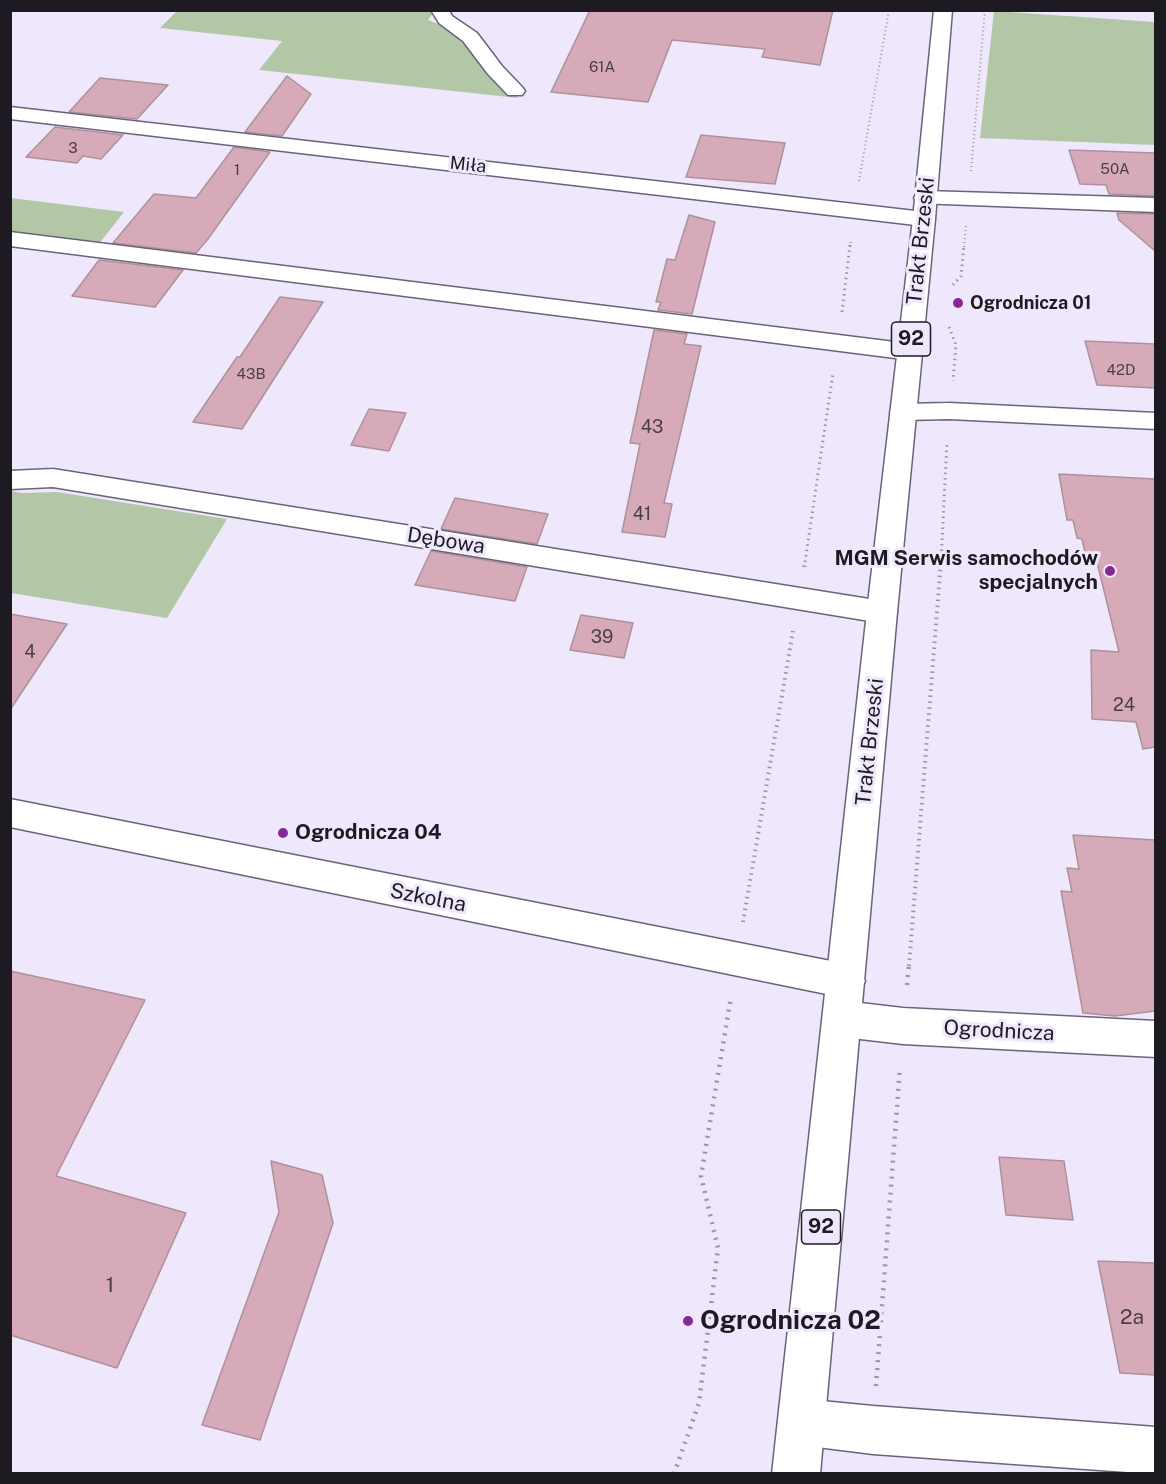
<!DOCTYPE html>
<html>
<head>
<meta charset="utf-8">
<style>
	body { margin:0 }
	#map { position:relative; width:1166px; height:1484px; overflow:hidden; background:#efe8fc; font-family:"Public Sans",sans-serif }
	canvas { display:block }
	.frame { position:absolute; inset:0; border:12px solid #1d1a22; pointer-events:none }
</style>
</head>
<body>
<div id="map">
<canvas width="1166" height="1484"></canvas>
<div class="frame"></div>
</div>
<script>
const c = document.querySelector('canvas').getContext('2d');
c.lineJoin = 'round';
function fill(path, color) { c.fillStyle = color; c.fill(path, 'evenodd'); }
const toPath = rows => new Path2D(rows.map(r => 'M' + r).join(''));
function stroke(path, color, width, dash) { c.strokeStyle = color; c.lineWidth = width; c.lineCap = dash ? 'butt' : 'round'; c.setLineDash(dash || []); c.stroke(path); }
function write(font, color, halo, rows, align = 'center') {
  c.font = font + ' "Public Sans",sans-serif'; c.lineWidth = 6; c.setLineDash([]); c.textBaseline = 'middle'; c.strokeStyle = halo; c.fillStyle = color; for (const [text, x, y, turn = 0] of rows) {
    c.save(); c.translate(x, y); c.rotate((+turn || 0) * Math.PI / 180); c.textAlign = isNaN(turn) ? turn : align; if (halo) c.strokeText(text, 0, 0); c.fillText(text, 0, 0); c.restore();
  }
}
fill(toPath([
	[177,11,435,11,428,20,452,29,518,98,259,70,282,41,160,28],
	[994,11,1155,22,1155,145,980,138],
	[11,198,124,212,98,245,11,234],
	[11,491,22,493,57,492,227,519,167,618,11,593]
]), '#b3c7a6');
const building = toPath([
	[590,10,833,10,820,65,762,57,765,49,672,40,648,102,551,92,590,10],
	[287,76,311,94,282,136,245,132,287,76],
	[100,78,168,85,137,119,69,112,100,78],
	[55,127,123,135,101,159,83,156,77,163,26,157,55,127],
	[701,135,785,143,775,184,686,177,701,135],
	[234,147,270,152,208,239,196,253,113,243,154,194,196,198,234,147],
	[1069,150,1155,153,1155,196,1109,194,1106,185,1080,184,1069,150],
	[1117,213,1155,214,1155,251,1119,220,1117,213],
	[689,215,715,222,692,314,658,310,661,302,656,302,667,259,675,260,689,215],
	[99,260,183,270,155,307,72,296,99,260],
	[280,297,323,302,242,429,193,422,237,357,240,357,280,297],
	[654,330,687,334,684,344,701,346,664,503,672,504,665,537,622,532,640,444,630,443,654,330],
	[1085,341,1155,344,1155,388,1097,385,1085,341],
	[369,409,406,413,389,451,351,445,369,409],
	[1059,474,1155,479,1155,747,1143,749,1136,722,1092,719,1091,650,1119,652,1096,558,1086,557,1082,539,1077,538,1073,520,1067,520,1059,474],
	[455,498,548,514,537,544,441,529,455,498],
	[431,551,527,567,515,601,415,585,431,551],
	[10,614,67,624,10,710,10,614],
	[581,615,633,623,624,658,570,650,581,615],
	[1073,835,1155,840,1155,1011,1115,1016,1083,1013,1061,891,1072,892,1067,868,1079,869,1073,835],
	[10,971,145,1000,56,1176,186,1213,117,1368,10,1335,10,971],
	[999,1157,1064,1161,1073,1220,1006,1215,999,1157],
	[271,1161,322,1175,333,1223,260,1440,202,1425,279,1212,271,1161],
	[1098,1261,1155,1263,1155,1375,1120,1373,1098,1261]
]);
fill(building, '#d7aaba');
stroke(building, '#ac919a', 1.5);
const minor = toPath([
	[431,10,449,10,452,16,477,33,502,66,522,87,525,91,522,95,508,95,488,74,463,41,439,23,431,10],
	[10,107,924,212,932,214,935,219,932,224,924,226,10,119,10,107],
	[925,191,1156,198,1156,212,917,203,914,198,917,193,925,191],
	[10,232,911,344,920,347,924,352,920,357,911,360,10,246,10,232],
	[949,403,1156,413,1156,429,949,419,903,420,894,418,890,412,894,406,903,404,949,403],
	[53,469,882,601,893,604,897,612,893,620,882,623,53,487,10,489,10,471,53,469],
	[10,799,846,964,859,969,865,981,859,993,846,998,10,827,10,799],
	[843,1001,903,1008,1156,1021,1156,1057,903,1044,843,1037,829,1032,824,1019,829,1006,843,1001],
	[801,1399,873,1406,1156,1427,1156,1474,873,1454,801,1445,784,1439,778,1422,784,1405,801,1399]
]);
const major = toPath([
	[934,10,952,10,935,219,897,612,820,1474,772,1474,867,612,913,219,934,10]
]);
stroke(minor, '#6b6379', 3);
stroke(major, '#6b6379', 3);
stroke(toPath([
	[971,171,985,10],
	[859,181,889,10],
	[850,247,851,239],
	[964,247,966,226]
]), '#9a95a4', 2, [1, 3]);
stroke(toPath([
	[953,285,961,276,964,245],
	[842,312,850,245],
	[949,327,956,345,953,381],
	[805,562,833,373],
	[941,562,947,442]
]), '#9a95a4', 3, [1.5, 4]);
stroke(toPath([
	[804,567,805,561],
	[743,922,793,631],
	[909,966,941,561]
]), '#9a95a4', 4, [1.5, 4.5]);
stroke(toPath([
	[907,985,909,965],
	[876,1386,900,1067],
	[674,1474,699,1403,718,1248,701,1176,731,997]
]), '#9a95a4', 4.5, [2, 6]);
fill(minor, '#fff');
fill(major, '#fff');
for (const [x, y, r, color] of [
	[958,303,6,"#872993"],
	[1110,571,6,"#872993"],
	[283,833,6,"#872993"],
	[688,1321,6,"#872993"]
]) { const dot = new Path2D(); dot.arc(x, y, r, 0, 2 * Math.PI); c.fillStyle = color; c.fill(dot); stroke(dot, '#efe8fc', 2); }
write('15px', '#4c3e48', null, [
	["61A",602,67],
	["3",73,148],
	["50A",1115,169],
	["1",237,170],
	["42D",1121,370],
	["43B",251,374]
]);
write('18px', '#1d1a22', '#efe8fc', [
	["Miła",468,165,6]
]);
write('bold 18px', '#1d1a22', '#efe8fc', [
	["Ogrodnicza 01",970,303]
], 'left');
write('18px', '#4c3e48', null, [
	["43",652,427],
	["41",642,514],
	["39",602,637],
	["4",30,652],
	["24",1124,705]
]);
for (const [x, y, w] of [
	[911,339,39],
	[821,1227,39]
]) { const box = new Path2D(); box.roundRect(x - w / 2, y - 17, w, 34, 4.5); c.fillStyle = '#efe8fc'; c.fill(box); stroke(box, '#1d1a22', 1.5); }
write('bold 20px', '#1d1a22', null, [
	["92",911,339],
	["92",821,1227]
]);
write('21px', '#1d1a22', '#efe8fc', [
	["Trakt Brzeski",921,241,-84],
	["Dębowa",446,541,9],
	["Trakt Brzeski",870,742,-84],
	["Szkolna",428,898,11],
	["Ogrodnicza",999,1031,3]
]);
write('bold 21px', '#1d1a22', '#efe8fc', [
	["MGM Serwis samochodów",1098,559],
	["specjalnych",1098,583],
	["Ogrodnicza 04",295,833,"left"]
], 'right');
write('21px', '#4c3e48', null, [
	["1",110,1286],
	["2a",1132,1318]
]);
write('bold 26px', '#1d1a22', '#efe8fc', [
	["Ogrodnicza 02",700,1321]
], 'left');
</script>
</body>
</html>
